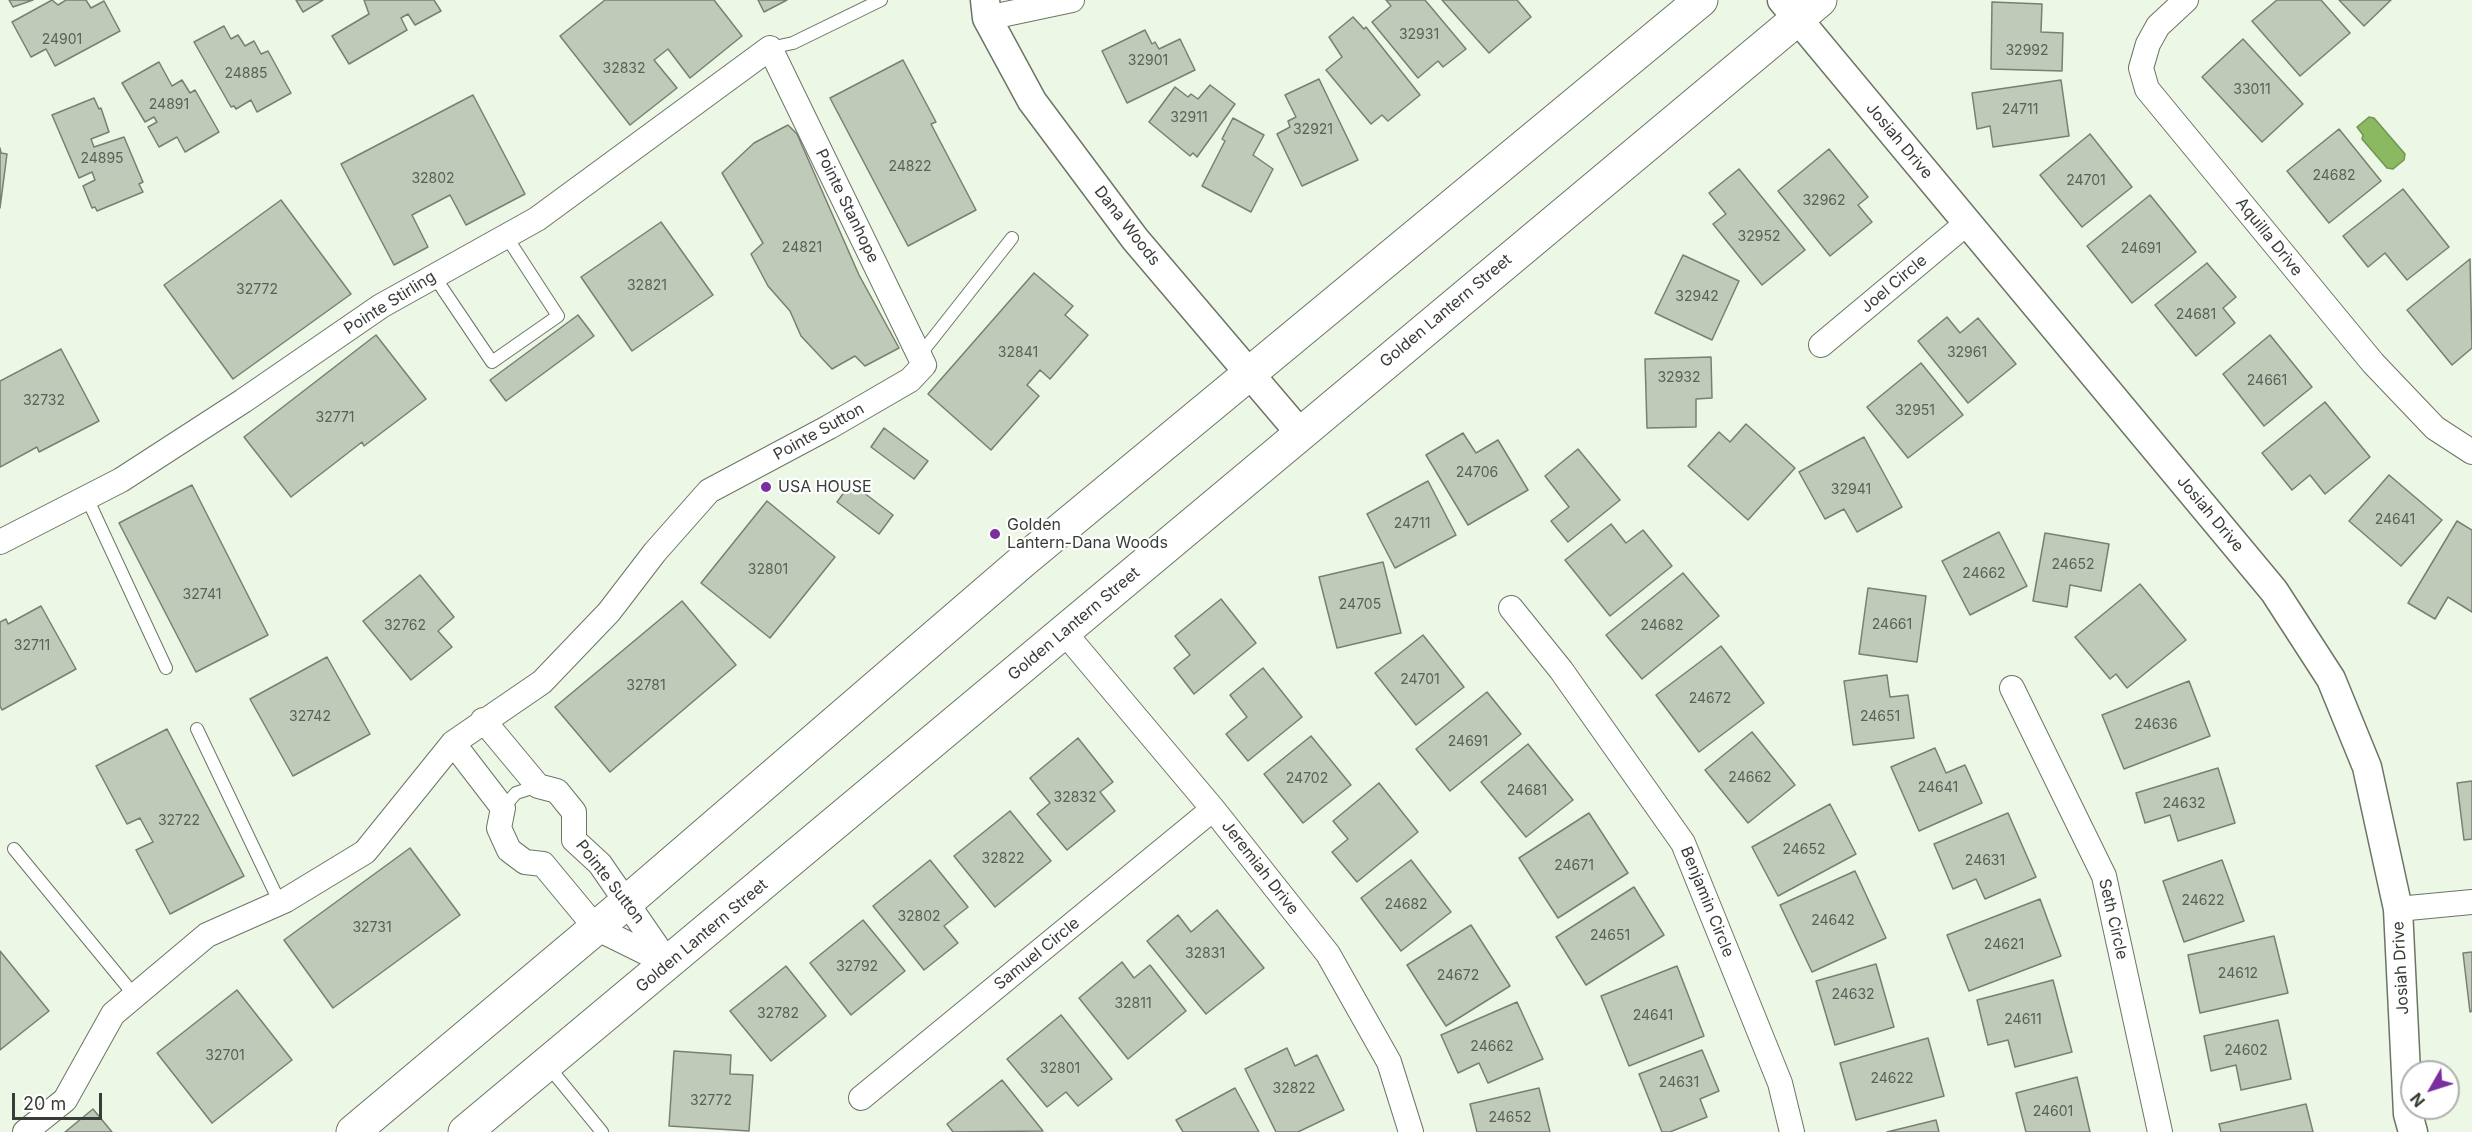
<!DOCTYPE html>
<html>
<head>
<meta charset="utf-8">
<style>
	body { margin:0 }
	#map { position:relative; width:2472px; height:1132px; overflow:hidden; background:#edf7e5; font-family:Inter,sans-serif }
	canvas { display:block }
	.north { position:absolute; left:2400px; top:1060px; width:60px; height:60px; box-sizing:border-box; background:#fff; border:2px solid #b0b1af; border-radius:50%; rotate:231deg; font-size:16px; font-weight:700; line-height:24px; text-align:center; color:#393d37 }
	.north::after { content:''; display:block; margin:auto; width:21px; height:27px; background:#7a2ea0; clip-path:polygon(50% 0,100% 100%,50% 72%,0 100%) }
	.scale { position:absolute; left:12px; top:1093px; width:90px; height:27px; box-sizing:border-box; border:3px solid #393d37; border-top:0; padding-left:8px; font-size:18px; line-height:21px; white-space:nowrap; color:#393d37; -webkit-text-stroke:4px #fff; paint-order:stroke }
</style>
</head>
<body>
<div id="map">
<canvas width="2472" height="1132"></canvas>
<div class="north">N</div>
<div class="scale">20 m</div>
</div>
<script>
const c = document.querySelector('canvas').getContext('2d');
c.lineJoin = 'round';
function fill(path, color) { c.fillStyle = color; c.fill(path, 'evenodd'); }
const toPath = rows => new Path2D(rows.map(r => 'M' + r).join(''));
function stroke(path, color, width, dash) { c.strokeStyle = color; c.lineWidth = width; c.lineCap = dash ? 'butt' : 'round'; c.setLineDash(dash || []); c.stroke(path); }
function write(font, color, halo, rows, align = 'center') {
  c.font = font + ' Inter,sans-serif'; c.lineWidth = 4.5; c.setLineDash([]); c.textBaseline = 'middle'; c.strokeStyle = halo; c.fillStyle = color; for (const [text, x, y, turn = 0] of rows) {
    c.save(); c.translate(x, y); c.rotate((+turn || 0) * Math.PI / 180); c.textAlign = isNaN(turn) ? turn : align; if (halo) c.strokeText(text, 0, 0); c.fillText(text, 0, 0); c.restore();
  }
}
const water = toPath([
	[2369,117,2374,118,2405,154,2404,160,2393,169,2387,168,2362,139,2363,135,2357,127,2369,117]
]);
fill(water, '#8bb961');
stroke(water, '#729454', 1.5);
const building = toPath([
	[9,0,33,0,13,7,9,0],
	[52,0,58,5,66,0,86,0,91,8,104,1,120,31,55,66,46,49,31,57,12,22,52,0],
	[296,0,323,0,303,12,296,0],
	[364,0,434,0,441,11,415,25,408,14,401,18,407,30,349,64,332,36,369,14,364,0],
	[605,0,714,0,742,36,690,78,668,49,654,60,677,88,630,125,560,36,605,0],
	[758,0,787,0,764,12,758,0],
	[1386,0,1425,0,1466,49,1443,67,1438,61,1418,78,1372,22,1391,6,1386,0],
	[1442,0,1517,0,1531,17,1489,53,1442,0],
	[2277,0,2321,0,2350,33,2300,76,2252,21,2277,0],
	[2339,0,2391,0,2364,26,2339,0],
	[1992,2,2042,4,2041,32,2063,33,2062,71,1991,69,1992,2],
	[1353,17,1364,29,1366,27,1420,95,1388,121,1382,115,1371,124,1326,70,1342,57,1329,37,1353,17],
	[224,26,231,39,238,35,245,46,254,41,261,54,268,51,291,93,257,112,251,100,236,109,234,106,231,107,194,42,224,26],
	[1145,30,1152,44,1155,42,1159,49,1180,39,1195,70,1127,103,1102,51,1145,30],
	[2243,39,2303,104,2262,142,2202,77,2243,39],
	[903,60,936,122,931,124,976,210,908,246,830,98,903,60],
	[159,62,172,86,182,80,190,93,195,90,219,132,185,152,177,137,159,147,148,127,157,122,154,117,145,122,122,83,159,62],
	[1319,79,1358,160,1302,186,1277,134,1290,127,1288,121,1296,117,1285,95,1319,79],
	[2061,80,2069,136,1993,147,1990,126,1977,129,1972,93,2061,80],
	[1210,85,1235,104,1197,157,1193,153,1190,156,1149,122,1175,87,1188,97,1191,94,1198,99,1210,85],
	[473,95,525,194,466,225,450,195,412,215,428,247,394,265,341,164,473,95],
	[94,98,99,109,101,108,109,132,91,139,94,147,124,137,143,182,139,184,143,192,97,211,95,207,92,208,83,186,95,180,92,172,79,178,52,115,94,98],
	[1233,118,1264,135,1253,155,1273,169,1251,212,1202,186,1225,141,1222,139,1233,118],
	[788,125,797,134,859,275,899,348,865,366,855,356,832,369,801,336,790,311,768,286,751,254,763,243,722,173,754,143,788,125],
	[2339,129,2381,181,2329,223,2287,171,2339,129],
	[2090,134,2132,187,2082,227,2040,175,2090,134],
	[0,148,1,153,7,154,0,208,0,148],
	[1829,149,1868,197,1858,205,1872,222,1830,256,1778,191,1829,149],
	[1739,169,1805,250,1762,285,1713,224,1726,214,1709,193,1739,169],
	[2403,189,2449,247,2407,280,2385,253,2368,267,2343,236,2403,189],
	[2150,195,2196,252,2132,303,2087,246,2150,195],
	[281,200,351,294,233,379,164,285,281,200],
	[661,222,713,295,632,351,581,277,661,222],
	[1683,255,1739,281,1712,340,1655,313,1683,255],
	[2470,259,2472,348,2452,365,2407,310,2470,259],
	[2207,263,2236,297,2223,308,2235,323,2196,356,2155,305,2207,263],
	[1034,273,1073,306,1065,315,1088,335,1050,379,1040,370,1027,385,1039,396,991,450,928,394,1034,273],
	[578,315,594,336,506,401,490,380,578,315],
	[1947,317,1960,333,1978,318,2016,364,1968,403,1918,341,1947,317],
	[376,335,426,399,364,446,362,442,291,497,244,437,376,335],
	[2270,335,2312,387,2264,426,2223,374,2270,335],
	[61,349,99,421,39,452,37,447,0,467,0,381,61,349],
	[1711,357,1712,398,1696,399,1696,427,1647,428,1645,359,1711,357],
	[1921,363,1963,415,1908,458,1867,407,1921,363],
	[2325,402,2370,457,2325,494,2310,475,2292,490,2262,453,2325,402],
	[1746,424,1795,468,1748,520,1688,466,1719,432,1730,442,1746,424],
	[884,428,928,461,914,479,871,447,884,428],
	[1463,433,1476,453,1498,440,1528,490,1468,525,1426,455,1463,433],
	[1864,437,1902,507,1857,532,1844,509,1825,519,1799,472,1864,437],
	[1578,449,1620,500,1568,542,1551,521,1569,507,1545,476,1578,449],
	[2389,475,2442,520,2401,566,2349,521,2389,475],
	[1428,481,1456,535,1395,568,1367,514,1428,481],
	[851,483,893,515,879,534,837,502,851,483],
	[192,485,268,635,196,672,119,523,192,485],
	[767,501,835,557,770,638,701,583,767,501],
	[2457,521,2472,530,2472,612,2448,597,2435,619,2408,603,2457,521],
	[1611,524,1626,543,1643,530,1672,566,1610,616,1565,560,1611,524],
	[1999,532,2027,586,1970,615,1942,561,1999,532],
	[2045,533,2109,544,2101,591,2070,585,2067,607,2033,601,2045,533],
	[1383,562,1401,633,1337,648,1319,577,1383,562],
	[1683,573,1719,616,1642,679,1606,635,1683,573],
	[420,575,454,617,438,631,452,647,411,680,363,621,420,575],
	[2140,584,2186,640,2127,688,2116,674,2110,679,2075,637,2140,584],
	[1868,588,1926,596,1917,662,1859,654,1868,588],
	[1221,599,1256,643,1194,694,1174,668,1190,655,1175,636,1221,599],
	[682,601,736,665,610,772,555,707,682,601],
	[41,606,76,669,2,710,0,706,0,622,6,619,8,624,41,606],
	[1423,635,1464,687,1416,725,1375,673,1423,635],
	[1721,646,1764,703,1699,752,1656,695,1721,646],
	[327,657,370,734,293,776,250,699,327,657],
	[1263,668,1302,717,1248,761,1226,734,1247,717,1230,695,1263,668],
	[1887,675,1890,697,1908,695,1914,738,1853,745,1844,681,1887,675],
	[2189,681,2210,736,2124,769,2102,715,2189,681],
	[1487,692,1521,734,1450,791,1416,749,1487,692],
	[167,729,244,876,170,914,136,850,153,842,140,818,127,824,96,766,167,729],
	[1752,732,1795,785,1748,823,1705,770,1752,732],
	[1311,736,1351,785,1303,823,1264,774,1311,736],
	[1078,738,1113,782,1100,792,1115,811,1067,850,1037,814,1050,803,1030,778,1078,738],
	[1528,744,1573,800,1526,837,1481,782,1528,744],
	[1935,748,1946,773,1965,765,1982,803,1919,831,1891,767,1935,748],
	[2218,768,2235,823,2178,841,2170,815,2145,823,2136,793,2218,768],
	[2472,781,2472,839,2464,840,2457,783,2472,781],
	[1379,783,1418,832,1357,882,1332,852,1348,839,1333,821,1379,783],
	[1830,804,1856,854,1778,896,1752,847,1830,804],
	[1010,811,1051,861,995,907,954,856,1010,811],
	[1589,813,1628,873,1558,918,1519,858,1589,813],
	[2008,813,2036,877,1985,899,1976,879,1953,889,1934,844,2008,813],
	[410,848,460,915,333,1008,284,940,410,848],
	[930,860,968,907,944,926,958,943,924,970,873,906,930,860],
	[1411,860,1451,912,1401,951,1361,898,1411,860],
	[2222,860,2244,921,2184,942,2163,881,2222,860],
	[1855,871,1886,938,1812,972,1780,905,1855,871],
	[1634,887,1664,935,1586,985,1556,937,1634,887],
	[2040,899,2061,956,1969,991,1947,935,2040,899],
	[1217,910,1264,968,1206,1014,1147,941,1178,915,1191,932,1217,910],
	[863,920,905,971,851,1015,810,963,863,920],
	[1471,925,1510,986,1446,1026,1407,965,1471,925],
	[2274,936,2288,993,2200,1013,2188,955,2274,936],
	[0,951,49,1011,0,1050,0,951],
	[2472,952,2472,1011,2470,1012,2463,953,2472,952],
	[1122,962,1134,978,1150,965,1186,1011,1128,1059,1079,998,1122,962],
	[1876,964,1894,1027,1835,1045,1816,981,1876,964],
	[786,966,826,1016,771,1061,730,1011,786,966],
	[1677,966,1704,1036,1629,1066,1601,996,1677,966],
	[2053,980,2072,1052,2015,1067,2008,1040,1988,1045,1977,1000,2053,980],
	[237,990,292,1060,212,1123,157,1053,237,990],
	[1517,1002,1543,1059,1488,1083,1479,1063,1458,1073,1441,1035,1517,1002],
	[1061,1015,1112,1079,1078,1106,1066,1092,1047,1107,1007,1059,1061,1015],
	[2278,1020,2291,1079,2241,1090,2236,1065,2211,1071,2204,1036,2278,1020],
	[1928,1038,1944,1096,1856,1120,1840,1063,1928,1038],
	[1287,1048,1295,1066,1317,1055,1344,1110,1298,1132,1276,1132,1245,1069,1287,1048],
	[1702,1050,1719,1091,1700,1099,1707,1117,1670,1132,1662,1132,1639,1074,1702,1050],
	[674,1051,731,1055,730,1074,753,1075,749,1131,669,1126,674,1051],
	[2077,1077,2090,1132,2026,1132,2016,1093,2077,1077],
	[1002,1080,1043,1131,953,1132,947,1124,1002,1080],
	[1235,1088,1259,1132,1183,1132,1176,1120,1235,1088],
	[1539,1088,1550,1132,1477,1132,1470,1104,1539,1088],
	[2306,1104,2313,1132,2221,1132,2219,1124,2306,1104],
	[93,1109,112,1132,65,1132,93,1109],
	[1936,1120,1939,1132,1887,1132,1936,1120]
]);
fill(building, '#c0cab9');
stroke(building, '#788171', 1.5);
const service = toPath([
	[770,48,793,43,881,0],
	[434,276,492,362,558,316,506,236],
	[919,356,1012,238],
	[87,498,166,668],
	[197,729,280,903],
	[503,808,516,793,538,786],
	[14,849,135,996],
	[548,1066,602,1132]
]);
const minor = toPath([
	[2186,0,2158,26,2148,44,2141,68,2147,89,2373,363,2435,428,2472,452],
	[987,18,1072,0],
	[1821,345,1967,223],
	[0,542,121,480,243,401,381,306,537,219,770,48,924,365,910,380,829,427,709,491,655,552,609,612,542,682,453,743,365,852,286,900,207,935,113,1014,65,1100,25,1132],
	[1511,608,1561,670,1683,843,1780,1083,1792,1132],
	[1064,632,1213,809,1328,954,1389,1062,1411,1132],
	[2012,688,2104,876,2160,1132],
	[483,720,538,786,557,791,574,812,574,840,600,864,669,964],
	[453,743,503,808,499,828,509,850,525,862,543,864,596,928,669,964],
	[2398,909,2472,902],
	[861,1098,1213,809]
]);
const tertiary = toPath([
	[985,0,987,18,1032,101,1135,239,1300,433],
	[1782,0,2274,591,2331,679,2367,767,2398,909,2408,1114,2413,1132]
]);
const primary = toPath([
	[353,1132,628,901,1024,560,1701,0],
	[465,1132,1820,0]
]);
stroke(service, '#6c7565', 14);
stroke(minor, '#6c7565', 26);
stroke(tertiary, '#6c7565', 31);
stroke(primary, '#6c7565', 35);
stroke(service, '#fff', 12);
stroke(minor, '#fff', 24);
stroke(tertiary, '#fff', 28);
stroke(primary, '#fff', 33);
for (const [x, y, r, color] of [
	[766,487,6,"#7a2ea0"],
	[995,534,6,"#7a2ea0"]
]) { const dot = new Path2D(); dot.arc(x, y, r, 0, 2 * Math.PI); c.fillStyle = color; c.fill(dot); stroke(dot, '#fff', 2); }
write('14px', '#5b6058', null, [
	["32931",1419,35],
	["24901",62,40],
	["32992",2027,51],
	["32901",1148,61],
	["32832",624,69],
	["24885",246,74],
	["33011",2252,90],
	["24891",169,105],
	["24711",2020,110],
	["32911",1189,118],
	["32921",1313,130],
	["24895",102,159],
	["24822",910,167],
	["24682",2334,176],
	["32802",433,179],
	["24701",2086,181],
	["32962",1824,201],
	["32952",1759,237],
	["24821",802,248],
	["24691",2141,249],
	["32821",647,286],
	["32772",257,290],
	["32942",1697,297],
	["24681",2196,315],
	["32841",1018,353],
	["32961",1967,353],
	["32932",1679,378],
	["24661",2267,381],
	["32732",44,401],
	["32951",1915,411],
	["32771",335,418],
	["24706",1477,473],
	["32941",1851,490],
	["24641",2395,520],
	["24711",1412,524],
	["24652",2073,565],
	["32801",768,570],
	["24662",1984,574],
	["32741",202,595],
	["24705",1360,605],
	["24661",1892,625],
	["32762",405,626],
	["24682",1662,626],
	["32711",32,646],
	["24701",1420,680],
	["32781",646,686],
	["24672",1710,699],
	["32742",310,717],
	["24651",1880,717],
	["24636",2156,725],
	["24691",1468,742],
	["24662",1750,778],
	["24702",1307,779],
	["24641",1938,788],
	["24681",1527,791],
	["32832",1075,798],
	["24632",2184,804],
	["32722",179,821],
	["24652",1804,850],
	["32822",1003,859],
	["24631",1985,861],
	["24671",1574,866],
	["24622",2203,901],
	["24682",1406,905],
	["32802",919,917],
	["24642",1833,921],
	["32731",372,928],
	["24651",1610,936],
	["24621",2004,945],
	["32831",1205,954],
	["32792",857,967],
	["24612",2238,974],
	["24672",1458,976],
	["24632",1853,995],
	["32811",1133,1004],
	["32782",778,1014],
	["24641",1653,1016],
	["24611",2023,1020],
	["24662",1492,1047],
	["24602",2246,1051],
	["32701",225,1056],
	["32801",1060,1069],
	["24622",1892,1079],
	["24631",1679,1083],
	["32822",1294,1089],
	["32772",711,1101],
	["24601",2053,1112],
	["24652",1510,1118]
]);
write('16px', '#393d37', '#fff', [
	["Josiah Drive",1899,141,50],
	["Pointe Stanhope",847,206,64],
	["Dana Woods",1127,226,52],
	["Aquilla Drive",2269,237,51],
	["Joel Circle",1894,284,-40],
	["Pointe Stirling",390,303,-32],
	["Golden Lantern Street",1446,311,-40],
	["Pointe Sutton",819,432,-29],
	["Josiah Drive",2210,514,50],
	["Golden Lantern Street",1074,624,-40],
	["Jeremiah Drive",1260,868,52],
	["Pointe Sutton",610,882,52],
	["Benjamin Circle",1707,902,68],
	["Seth Circle",2113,919,77],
	["Golden Lantern Street",702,936,-40],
	["Samuel Circle",1037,954,-39],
	["Josiah Drive",2401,968,-93]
]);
write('16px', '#393d37', '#fff', [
	["USA HOUSE",778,487],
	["Golden",1007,525],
	["Lantern-Dana Woods",1007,543]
], 'left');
</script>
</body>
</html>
